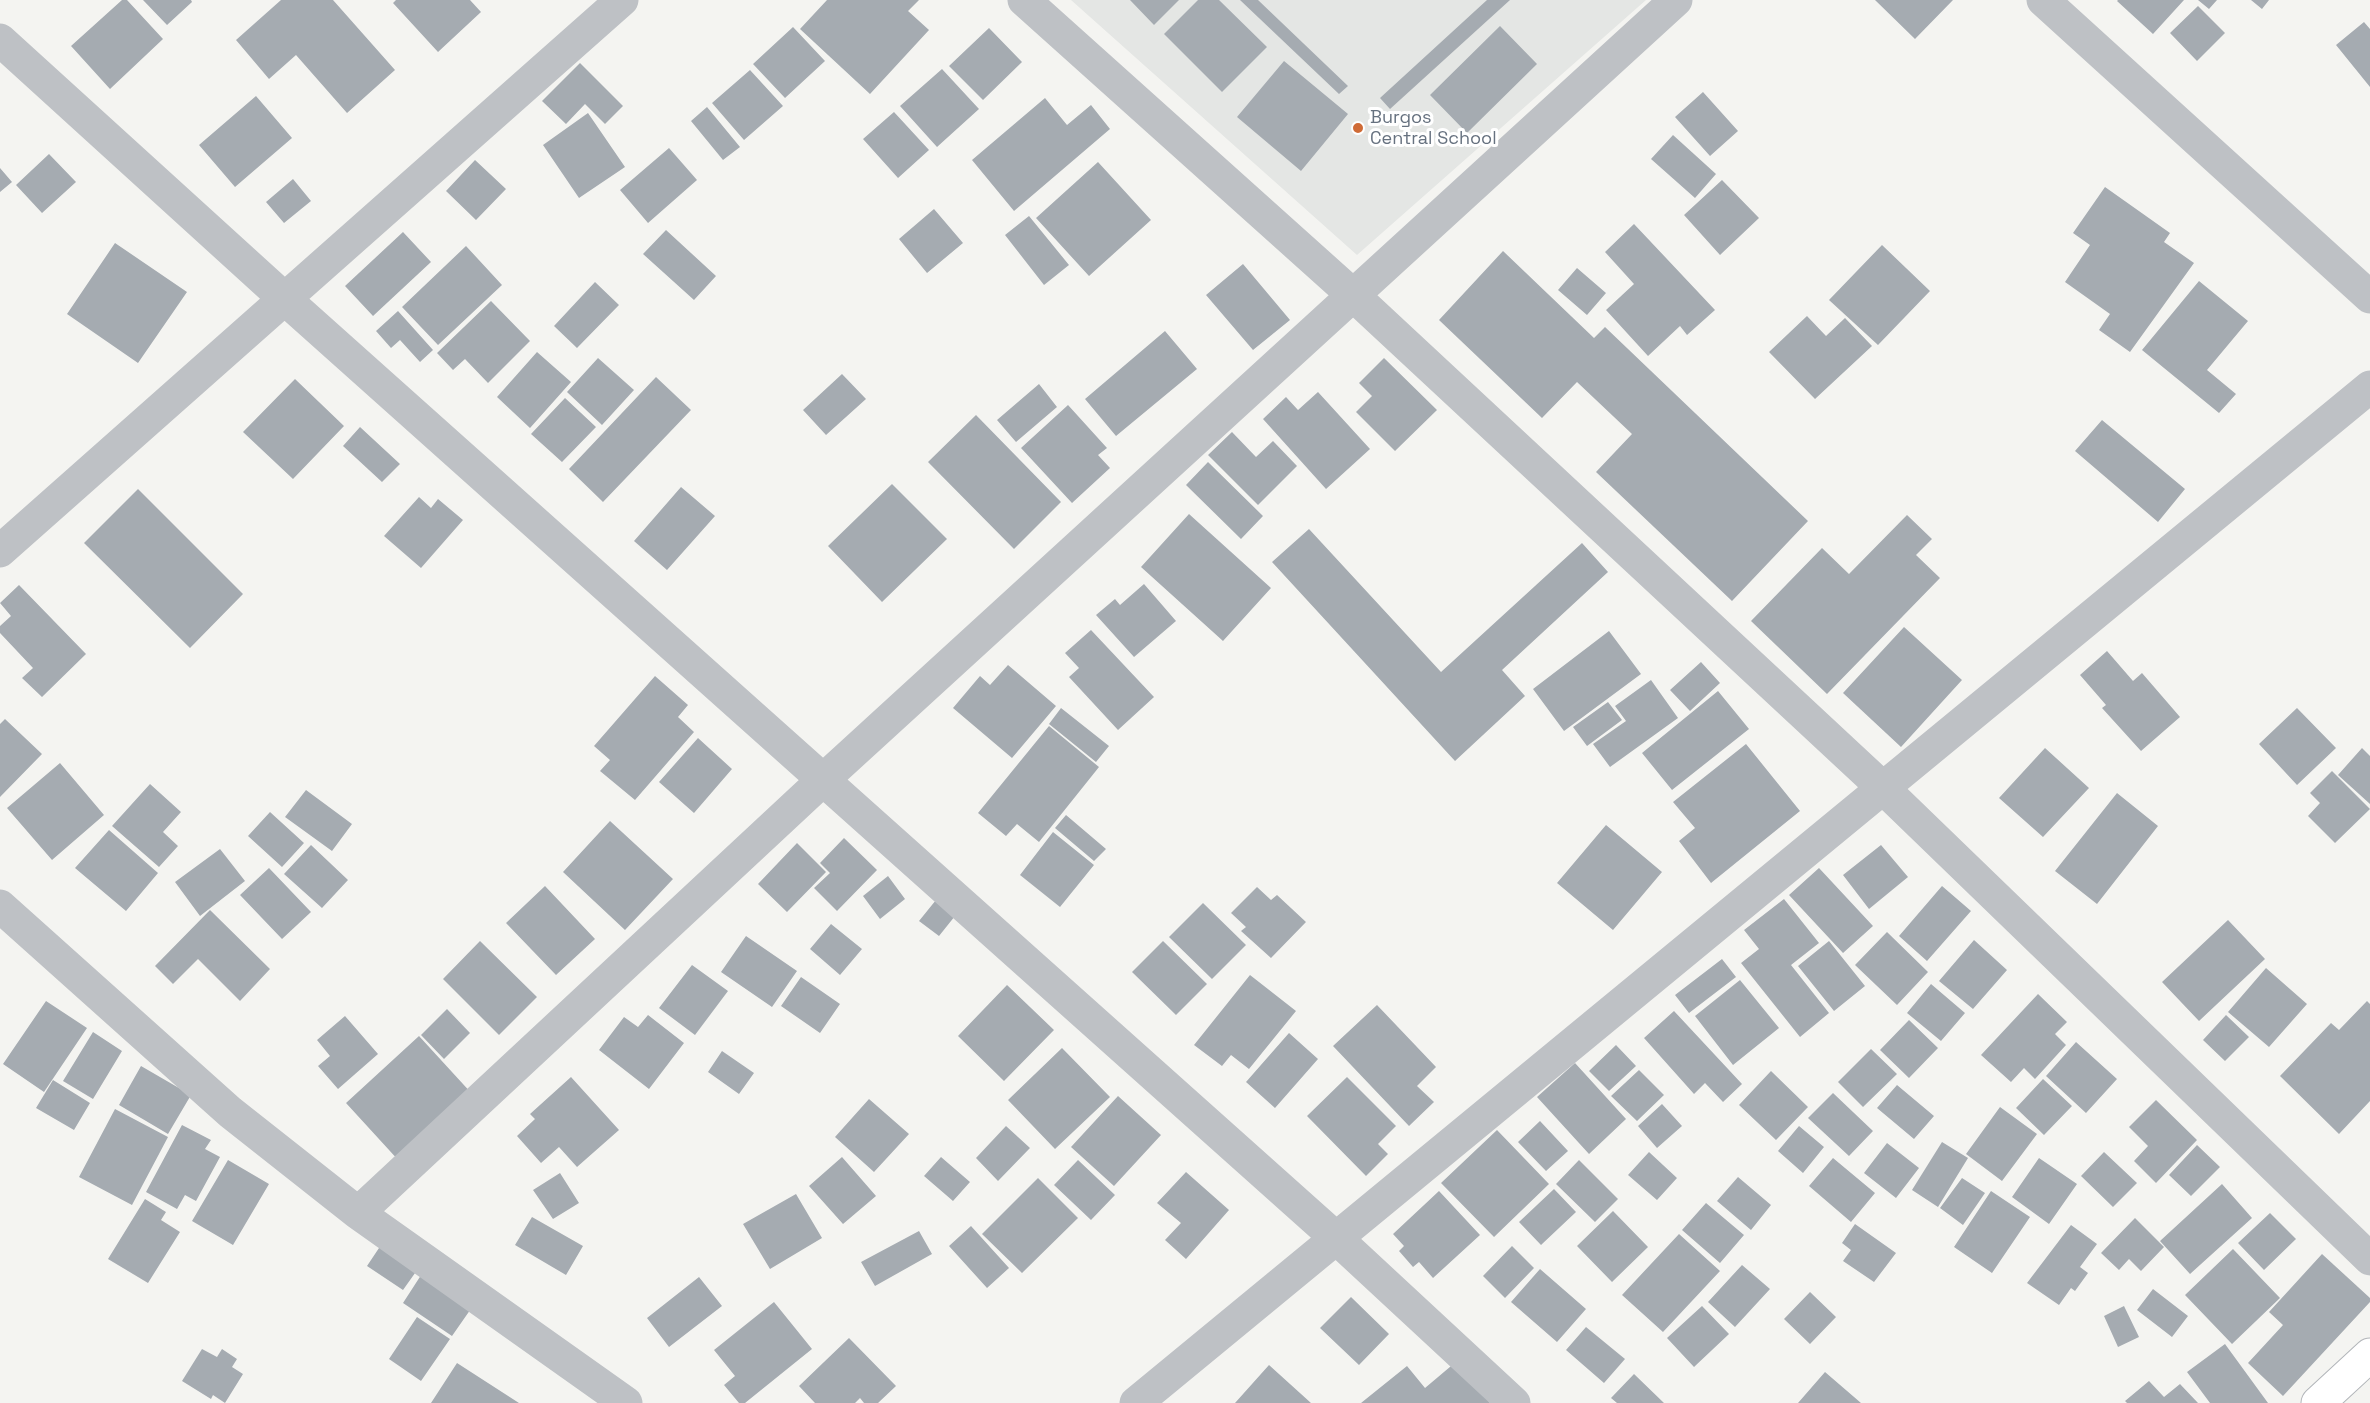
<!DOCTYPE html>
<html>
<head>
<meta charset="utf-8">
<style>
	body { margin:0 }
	canvas { display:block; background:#f4f4f1 }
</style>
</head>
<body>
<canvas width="2370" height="1403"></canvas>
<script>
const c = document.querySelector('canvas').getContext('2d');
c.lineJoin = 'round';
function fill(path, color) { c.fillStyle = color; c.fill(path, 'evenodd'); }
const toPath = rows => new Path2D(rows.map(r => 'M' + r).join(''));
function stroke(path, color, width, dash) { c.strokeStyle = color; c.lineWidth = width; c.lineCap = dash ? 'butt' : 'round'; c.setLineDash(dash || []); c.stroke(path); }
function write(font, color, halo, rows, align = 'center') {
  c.font = font + ' "Space Grotesk",sans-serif'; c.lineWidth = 6; c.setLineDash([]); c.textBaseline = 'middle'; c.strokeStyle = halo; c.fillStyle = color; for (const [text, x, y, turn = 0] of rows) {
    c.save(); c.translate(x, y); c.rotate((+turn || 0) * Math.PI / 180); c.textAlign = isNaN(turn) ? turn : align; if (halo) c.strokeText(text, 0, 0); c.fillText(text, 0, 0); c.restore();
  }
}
fill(toPath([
	[1071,0,1646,0,1357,255]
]), '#e4e6e4');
fill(toPath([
	[122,0,127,0,163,39,110,89,71,46],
	[143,0,191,0,192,2,167,25],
	[281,0,333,0,395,70,347,113,296,55,269,79,236,40],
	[396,0,470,0,481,12,438,52,393,3],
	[827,0,919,0,908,11,929,30,870,94,800,29],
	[1130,0,1179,0,1154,25],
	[1198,0,1219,0,1267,47,1222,92,1164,34],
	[1240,0,1258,0,1348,86,1339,94],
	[1487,0,1510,0,1390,109,1380,98],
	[1875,0,1953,0,1915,39],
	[2118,0,2184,0,2153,34,2117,1],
	[2198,0,2217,0,2209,9],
	[2251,0,2269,0,2262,9],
	[2198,6,2225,33,2197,61,2170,33],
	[2364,22,2370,29,2370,87,2336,45],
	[1500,26,1537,64,1467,133,1430,95],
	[793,27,825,61,785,98,753,64],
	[989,28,1022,62,983,100,949,66],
	[1284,61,1348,114,1301,171,1237,117],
	[580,63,623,106,605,124,585,104,566,124,542,101],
	[942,69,979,109,937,147,900,106],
	[750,70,783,106,744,140,712,103],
	[1703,92,1738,131,1710,156,1675,117],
	[256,96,292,138,235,187,199,145],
	[1045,98,1067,125,1091,105,1110,129,1014,211,972,160],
	[707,107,740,147,723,160,691,121],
	[894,112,929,150,898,178,863,139],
	[588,113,625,167,579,198,543,145],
	[1673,135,1716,174,1695,198,1651,159],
	[669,148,697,180,648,223,620,190],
	[49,154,76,182,42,213,16,185],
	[475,160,506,189,476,220,446,191],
	[1098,162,1151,220,1089,276,1036,218],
	[0,168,12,182,0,192],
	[293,179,311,201,284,223,266,202],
	[1722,180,1759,218,1720,255,1684,215],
	[2105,187,2170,233,2164,242,2194,263,2130,352,2099,330,2110,314,2065,282,2090,245,2073,233],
	[934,209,963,243,927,273,899,239],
	[1029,216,1069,265,1044,285,1005,235],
	[1634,224,1715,310,1687,335,1680,326,1648,356,1606,310,1634,284,1605,252],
	[666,230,716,276,694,300,643,254],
	[403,232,431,262,373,316,345,286],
	[115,243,187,292,138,363,67,314],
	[1882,245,1930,291,1878,345,1829,300],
	[466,246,502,285,438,345,402,307],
	[1503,251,1594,338,1605,327,1808,521,1732,601,1596,472,1632,434,1577,382,1542,418,1439,320],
	[1243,264,1290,320,1253,350,1206,295],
	[1577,268,1606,293,1587,315,1558,290],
	[2199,281,2248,321,2207,370,2236,394,2219,413,2142,350],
	[595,282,619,305,577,348,554,326],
	[491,301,530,341,488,383,465,359,453,370,437,353],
	[398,311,433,350,420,362,400,340,391,348,376,331],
	[1807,316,1826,336,1845,318,1872,346,1815,399,1769,352],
	[1165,331,1197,369,1116,436,1085,399],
	[537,352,571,382,530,428,497,397],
	[598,358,634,390,602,425,567,392],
	[1384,358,1437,410,1395,451,1356,412,1372,396,1359,383],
	[842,374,866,399,826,435,803,410],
	[656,377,691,410,603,502,569,469],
	[295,379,344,426,293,479,243,432],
	[1039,384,1057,407,1016,442,997,420],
	[1318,392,1370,449,1326,489,1263,419,1286,397,1298,410],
	[565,398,596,427,562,462,531,434],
	[1068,405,1107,448,1098,455,1110,468,1072,503,1021,448],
	[976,415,1061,502,1014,549,928,462],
	[2102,420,2185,489,2158,522,2075,451],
	[360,427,400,464,382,482,343,446],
	[1232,432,1256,457,1273,441,1297,466,1258,505,1208,455],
	[1208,462,1263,516,1241,539,1186,485],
	[892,484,947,539,882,602,828,546],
	[681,487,715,516,667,570,634,541],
	[138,489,243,594,190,648,84,543],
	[419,497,431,508,438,499,463,520,421,568,384,536],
	[1189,514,1271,588,1223,641,1141,567],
	[1907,515,1932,539,1916,555,1940,578,1827,694,1751,621,1822,548,1849,574],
	[1309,529,1441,672,1582,543,1608,572,1502,670,1525,696,1455,761,1272,562],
	[1144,584,1176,621,1134,657,1096,615,1115,599,1120,605],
	[19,585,86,654,42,697,22,678,33,668,0,633,0,626,11,616,0,603],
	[1904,627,1962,680,1901,747,1843,693],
	[1091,630,1154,697,1118,730,1069,677,1079,668,1065,653],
	[1609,631,1641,674,1564,731,1533,689],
	[2107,651,2133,681,2142,673,2180,717,2141,751,2102,708,2106,705,2080,675],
	[1701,662,1720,683,1690,711,1670,690],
	[1008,665,1056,706,1012,758,953,708,980,676,990,685],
	[655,676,688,705,678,717,694,732,635,800,600,771,610,760,594,746],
	[1651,680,1678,718,1610,767,1593,744,1626,721,1615,706],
	[1718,691,1749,729,1672,790,1642,753],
	[1608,702,1622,720,1587,746,1573,727],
	[1061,708,1109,746,1096,762,1049,724],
	[2297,708,2336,748,2297,785,2259,744],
	[5,719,42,754,0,797,0,724],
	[1049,726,1099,767,1039,842,1017,824,1006,836,978,813],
	[698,738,732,769,694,813,659,782],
	[1746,744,1800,811,1711,883,1679,841,1695,828,1673,802],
	[2045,748,2089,788,2043,837,1999,798],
	[2362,748,2370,756,2370,804,2338,775],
	[60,763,104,815,52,860,7,808],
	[2332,771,2370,809,2335,843,2308,816,2320,803,2310,793],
	[150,784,181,812,163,832,178,846,159,867,112,826],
	[306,790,352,824,332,851,285,817],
	[2117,793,2158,826,2097,904,2055,871],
	[270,812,304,843,282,867,248,836],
	[1066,815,1106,849,1094,861,1055,828],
	[610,821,673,879,625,930,563,872],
	[1606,825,1662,872,1613,930,1557,883],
	[109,830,158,873,126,911,75,868],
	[1053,832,1094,865,1060,907,1020,875],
	[844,838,877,870,837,911,814,888,830,873,820,863],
	[797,843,826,872,787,912,758,884],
	[311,845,348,880,322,908,284,874],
	[1881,845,1908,877,1869,909,1843,875],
	[220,849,245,881,200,916,175,882],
	[269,868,311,912,282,939,240,895],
	[1819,868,1873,926,1843,953,1789,895],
	[888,876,905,899,880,919,863,896],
	[545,886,595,939,556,975,506,923],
	[1942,886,1971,911,1927,961,1899,936],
	[1257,887,1271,900,1277,895,1306,922,1271,958,1241,931,1246,927,1231,913],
	[1784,899,1819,943,1791,965,1829,1013,1800,1037,1741,963,1759,949,1744,930],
	[936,900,955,916,939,936,919,921],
	[1203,903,1246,945,1212,979,1169,937],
	[210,910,270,969,240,1001,198,959,173,984,155,966],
	[2228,920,2265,959,2199,1021,2162,982],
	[831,924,862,949,840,975,810,949],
	[1887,932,1928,972,1897,1005,1855,965],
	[746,936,797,971,772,1007,721,972],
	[1974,940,2007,970,1973,1009,1939,981],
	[480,941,537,997,499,1035,443,979],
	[1163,941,1207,984,1176,1015,1132,972],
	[1829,941,1865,986,1834,1011,1798,966],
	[1722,959,1736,977,1689,1013,1675,995],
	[692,965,728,991,695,1035,659,1008],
	[2266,968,2307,1004,2269,1047,2228,1012],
	[1250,975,1296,1011,1249,1069,1231,1055,1222,1066,1194,1045],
	[801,977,840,1004,820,1033,781,1006],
	[1740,980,1779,1028,1733,1065,1695,1016],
	[1931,984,1965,1013,1941,1041,1907,1013],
	[1007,985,1054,1030,1004,1081,958,1036],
	[2038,994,2067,1022,2055,1034,2066,1045,2035,1079,2024,1068,2011,1082,1981,1055],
	[46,1001,87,1028,44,1092,3,1064],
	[2367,1001,2370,1004,2370,1101,2339,1134,2280,1076,2331,1023,2339,1030],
	[1377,1005,1436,1067,1417,1086,1434,1102,1409,1126,1333,1046],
	[447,1009,470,1033,444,1059,421,1035],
	[1674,1011,1742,1084,1723,1102,1705,1083,1694,1094,1644,1038],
	[648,1015,684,1043,649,1089,599,1050,624,1017,638,1027],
	[2226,1015,2249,1037,2225,1061,2203,1040],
	[345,1016,378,1054,338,1089,318,1066,330,1056,317,1040],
	[1909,1020,1938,1048,1909,1078,1880,1050],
	[93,1032,122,1051,93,1099,63,1081],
	[1289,1033,1318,1059,1275,1108,1246,1082],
	[419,1036,474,1096,400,1162,346,1103],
	[2076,1042,2117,1079,2086,1113,2046,1076],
	[1616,1045,1636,1066,1609,1091,1589,1071],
	[1062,1048,1110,1097,1055,1149,1008,1100],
	[1871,1049,1897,1074,1863,1107,1838,1082],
	[722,1051,754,1073,739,1094,708,1072],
	[1575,1063,1626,1119,1589,1154,1537,1097],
	[141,1066,191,1095,168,1134,119,1105],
	[1639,1070,1664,1095,1637,1121,1611,1096],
	[1771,1071,1808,1107,1776,1140,1739,1105],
	[571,1077,619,1130,577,1167,559,1147,541,1163,517,1136,535,1119,530,1114],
	[1347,1077,1396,1126,1378,1144,1388,1154,1366,1176,1307,1116],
	[2043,1079,2072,1106,2044,1135,2016,1108],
	[53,1080,90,1103,74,1130,36,1108],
	[1897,1085,1934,1116,1914,1139,1877,1108],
	[1833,1093,1873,1131,1849,1156,1808,1118],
	[1118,1096,1161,1135,1114,1186,1071,1147],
	[869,1099,909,1134,874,1172,835,1137],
	[2156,1100,2197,1140,2156,1183,2134,1161,2148,1146,2129,1127],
	[1662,1104,1682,1126,1657,1148,1638,1126],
	[2000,1107,2037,1134,2002,1181,1966,1154],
	[115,1109,168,1137,132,1205,79,1177],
	[1540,1121,1568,1151,1546,1171,1518,1142],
	[182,1125,211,1140,205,1149,220,1157,196,1201,185,1195,177,1209,146,1192],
	[1006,1126,1030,1148,998,1181,976,1158],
	[1799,1126,1824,1147,1803,1173,1778,1151],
	[1497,1130,1549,1184,1494,1237,1441,1183],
	[1942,1142,1968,1158,1938,1207,1912,1190],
	[1887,1143,1919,1168,1896,1198,1864,1173],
	[2197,1145,2220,1167,2191,1196,2169,1175],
	[1649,1152,1677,1178,1657,1200,1628,1175],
	[2104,1152,2137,1183,2113,1207,2081,1176],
	[842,1157,876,1196,843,1224,809,1186],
	[941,1157,970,1182,953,1201,924,1176],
	[1833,1158,1875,1193,1851,1222,1809,1186],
	[2039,1158,2077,1184,2049,1224,2012,1197],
	[228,1160,269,1184,233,1245,192,1221],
	[1078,1160,1115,1195,1091,1220,1054,1185],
	[1579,1160,1618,1199,1595,1222,1556,1184],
	[1186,1172,1229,1210,1186,1259,1165,1240,1181,1223,1157,1203],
	[560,1173,579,1203,553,1219,533,1190],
	[1738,1177,1771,1205,1751,1230,1717,1201],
	[1038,1178,1078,1218,1022,1273,982,1234],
	[1962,1178,1985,1193,1963,1225,1940,1208],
	[2222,1184,2252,1218,2190,1274,2160,1241],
	[1554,1189,1576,1212,1541,1245,1519,1222],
	[1439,1191,1480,1235,1433,1278,1419,1262,1413,1267,1399,1251,1404,1246,1393,1234],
	[1991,1191,2030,1217,1992,1273,1954,1247],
	[796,1194,822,1238,770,1269,743,1224],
	[145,1199,166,1212,161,1220,180,1232,148,1283,108,1259],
	[1706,1203,1744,1235,1720,1263,1682,1230],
	[1613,1211,1648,1247,1612,1282,1577,1246],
	[2270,1213,2296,1239,2264,1270,2238,1243],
	[532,1217,583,1246,566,1275,515,1245],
	[2135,1218,2164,1247,2141,1271,2129,1259,2119,1270,2101,1253],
	[1855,1224,1896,1253,1874,1282,1843,1261,1851,1250,1842,1243],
	[2071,1225,2097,1244,2080,1267,2088,1273,2075,1291,2071,1288,2059,1305,2027,1283],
	[971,1226,1009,1268,987,1288,949,1246],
	[919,1231,932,1254,875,1286,861,1262],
	[1679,1234,1720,1271,1663,1332,1622,1295],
	[383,1242,420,1266,403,1290,367,1266],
	[1512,1246,1534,1268,1505,1298,1483,1276],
	[2233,1249,2280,1298,2232,1344,2185,1295],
	[2322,1254,2370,1298,2370,1302,2283,1396,2248,1363,2283,1325,2269,1312],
	[1742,1265,1770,1289,1735,1327,1708,1302],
	[425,1269,475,1303,452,1336,403,1303],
	[1540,1269,1586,1309,1557,1342,1511,1302],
	[699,1277,722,1306,669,1347,647,1318],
	[2153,1289,2188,1316,2172,1337,2137,1310],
	[1810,1292,1836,1317,1810,1344,1784,1319],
	[1351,1297,1389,1334,1359,1365,1320,1328],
	[774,1302,812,1349,745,1403,739,1403,724,1385,735,1376,714,1350],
	[1702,1306,1729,1334,1694,1367,1667,1338],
	[2124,1306,2139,1337,2118,1347,2104,1316],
	[417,1317,450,1339,421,1381,389,1359],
	[1586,1327,1625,1359,1604,1383,1566,1350],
	[849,1338,896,1386,878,1403,864,1403,860,1398,855,1403,815,1403,799,1386],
	[2225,1344,2268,1403,2210,1403,2187,1372],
	[202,1349,217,1357,222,1349,237,1359,232,1367,243,1374,225,1403,213,1395,211,1399,182,1381],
	[1457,1361,1490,1403,1361,1403,1407,1366,1425,1388],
	[457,1363,519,1403,431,1403],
	[1269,1365,1311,1403,1235,1403],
	[1825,1372,1861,1403,1798,1403],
	[1634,1374,1664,1403,1617,1403,1611,1398],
	[2149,1381,2164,1397,2180,1384,2198,1403,2127,1403,2125,1401]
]), '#a5abb1');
const major = toPath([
	[2318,1403,2370,1355]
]);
stroke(major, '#b2b5b9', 35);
stroke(toPath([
	[1024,0,1354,296,1883,788,2370,1259],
	[2043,0,2370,297],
	[0,40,286,300,1336,1238,1514,1403],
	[0,551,622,0],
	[0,906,230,1112,358,1213,626,1403],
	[358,1213,824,779,1676,0],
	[1136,1403,2370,387]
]), '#bec1c5', 33);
stroke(major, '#fff', 33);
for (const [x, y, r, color] of [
	[1358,128,6,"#cf6b36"]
]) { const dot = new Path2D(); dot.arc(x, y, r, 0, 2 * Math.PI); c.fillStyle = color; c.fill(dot); stroke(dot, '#fff', 2); }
write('18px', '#66717f', '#fff', [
	["Burgos",1370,118],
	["Central School",1370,139]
], 'left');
</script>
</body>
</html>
